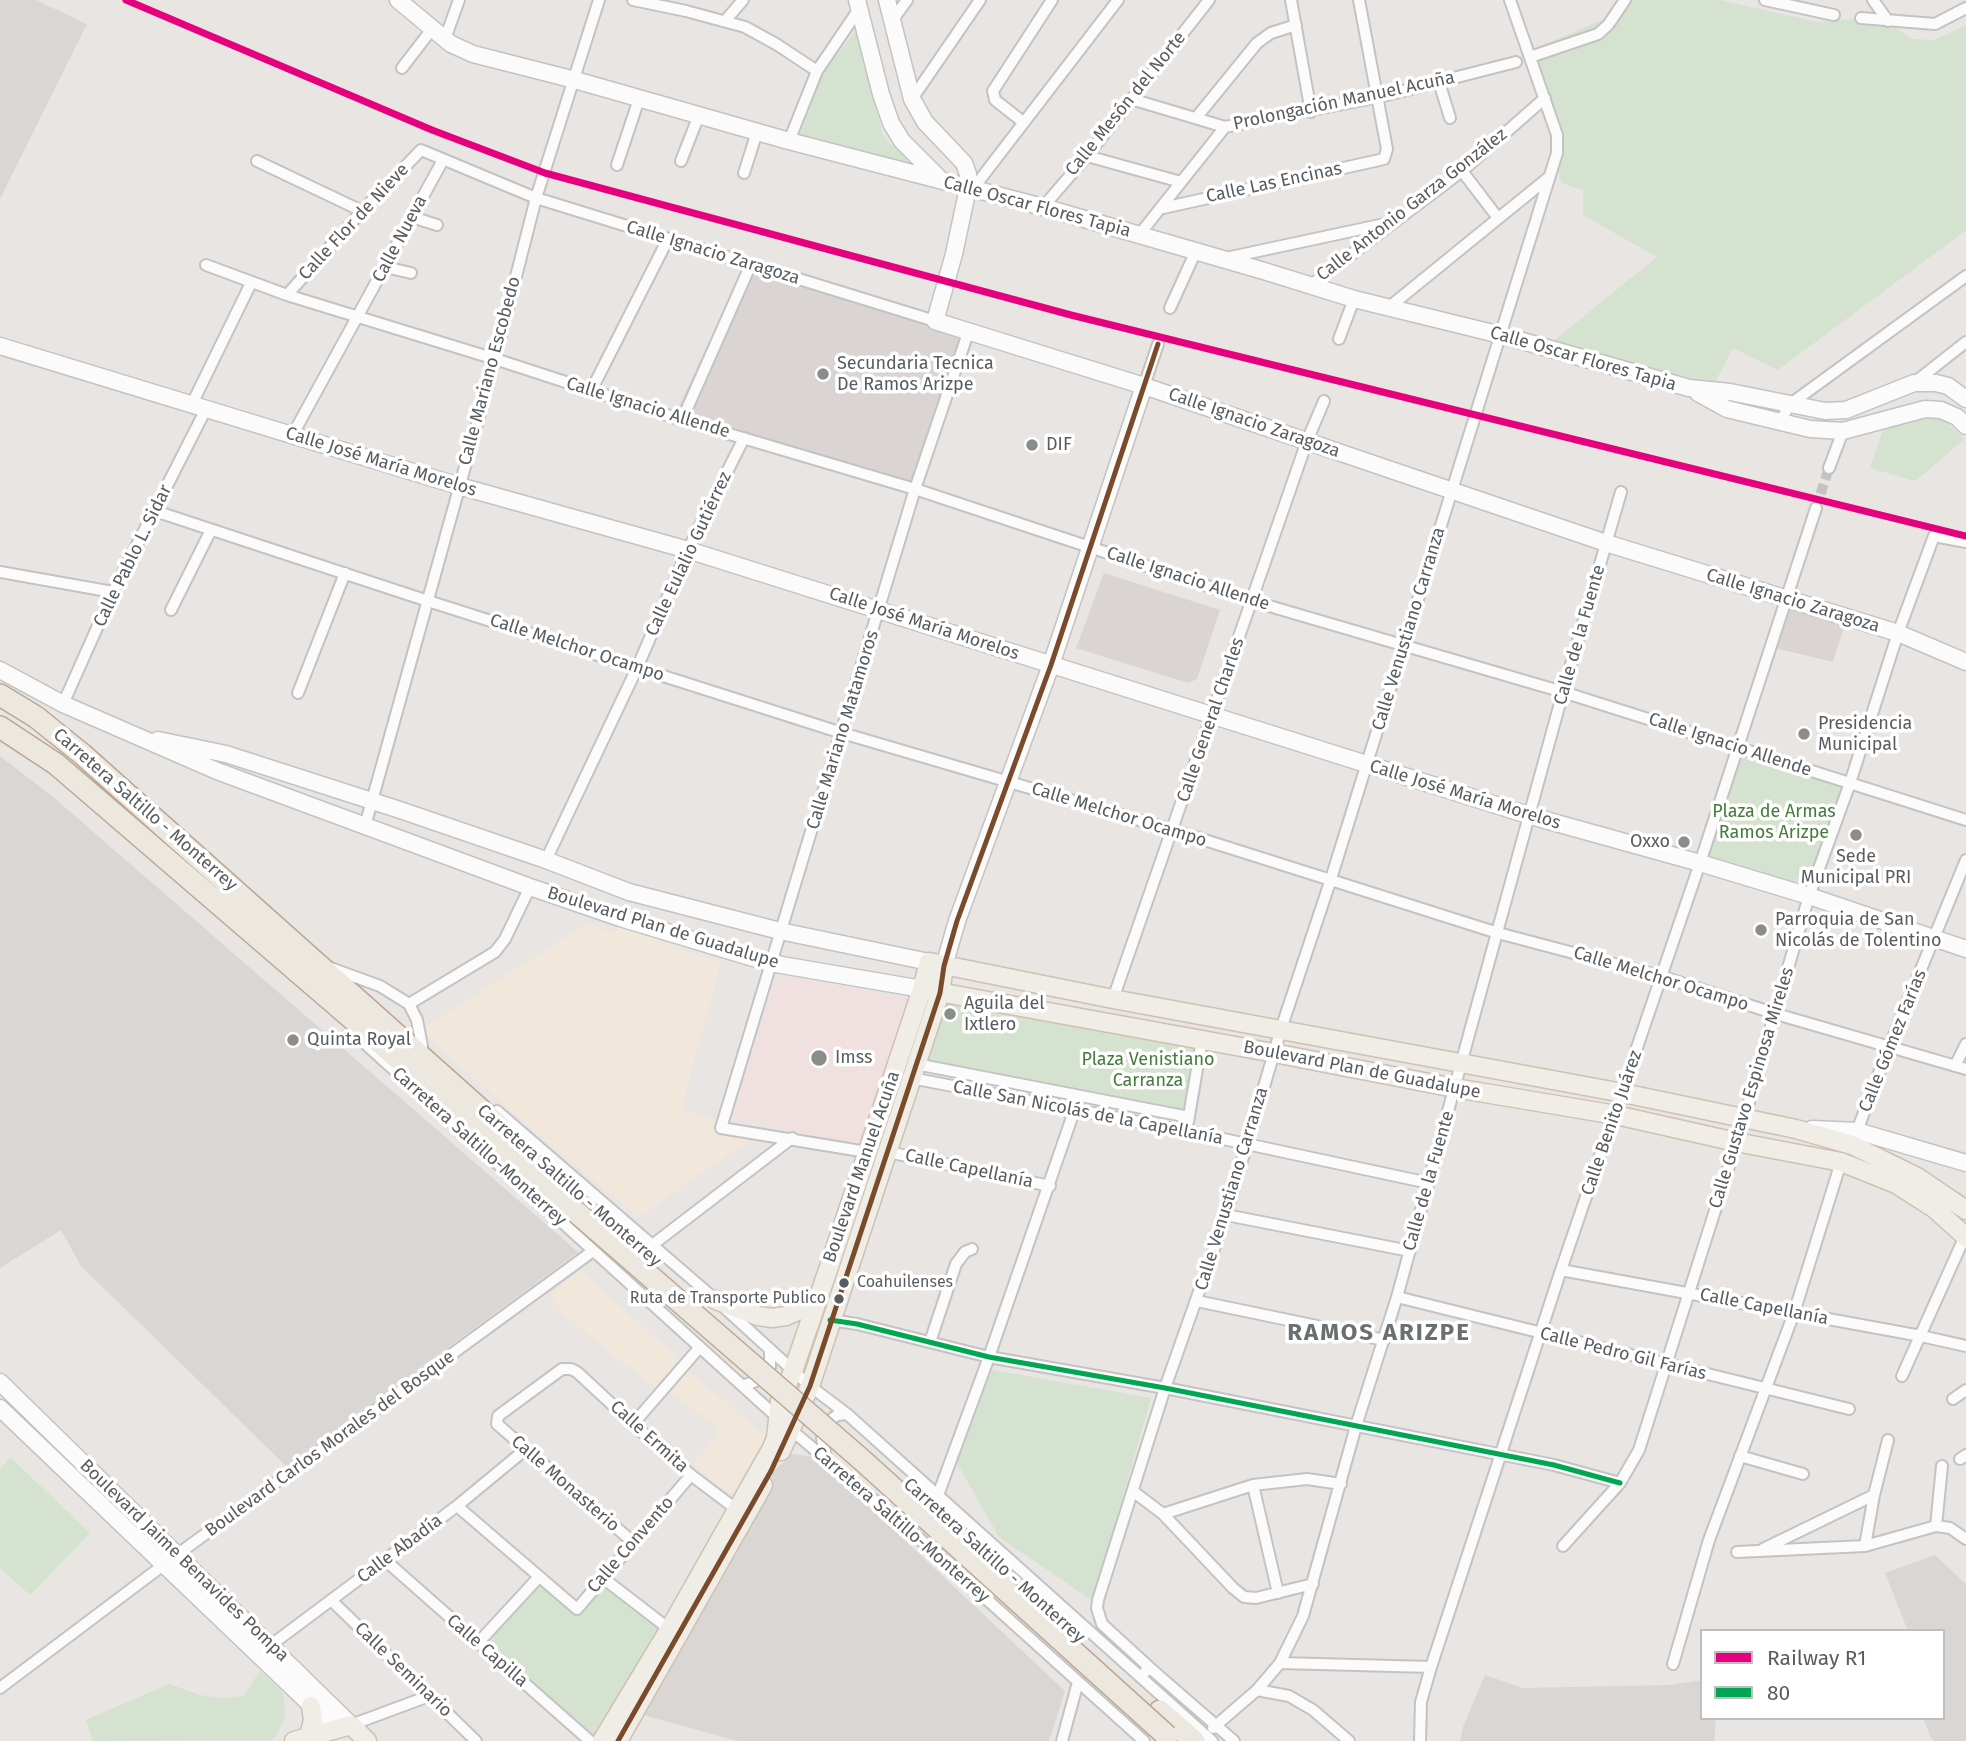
<!DOCTYPE html>
<html>
<head>
<meta charset="utf-8">
<style>
	body { margin:0 }
	#map { position:relative; width:1966px; height:1741px; overflow:hidden; background:#e8e5e2; font-family:"Fira Sans",sans-serif }
	canvas { display:block }
	.legend { position:absolute; left:1700px; top:1629px; width:245px; height:91px; box-sizing:border-box; background:#fff; border:2px solid #bdbebf; margin:0; padding:9px 12px; list-style:none; font-size:21px; color:#595d5f }
	.legend li { display:flex; align-items:center; gap:14px; height:35px }
	.legend b { width:35px; border:2px solid #bdbebf }
</style>
</head>
<body>
<div id="map">
<canvas width="1966" height="1741"></canvas>
<ul class="legend">
<li><b style="height:9px;background:#e5007d"></b>Railway R1</li>
<li><b style="height:9px;background:#00a651"></b>80</li>
</ul>
</div>
<script>
const c = document.querySelector('canvas').getContext('2d');
c.lineJoin = 'round';
function fill(path, color) { c.fillStyle = color; c.fill(path, 'evenodd'); }
const toPath = rows => new Path2D(rows.map(r => 'M' + r).join(''));
function stroke(path, color, width, dash) { c.strokeStyle = color; c.lineWidth = width; c.lineCap = dash ? 'butt' : 'round'; c.setLineDash(dash || []); c.stroke(path); }
function write(font, color, halo, rows, align = 'center') {
  c.font = font + ' "Fira Sans",sans-serif'; c.lineWidth = 7; c.setLineDash([]); c.textBaseline = 'middle'; c.strokeStyle = halo; c.fillStyle = color; for (const [text, x, y, turn = 0] of rows) {
    c.save(); c.translate(x, y); c.rotate((+turn || 0) * Math.PI / 180); c.textAlign = isNaN(turn) ? turn : align; if (halo) c.strokeText(text, 0, 0); c.fillText(text, 0, 0); c.restore();
  }
}
fill(toPath([
	[588,923,612,933,620,924,702,957,721,961,681,1109,716,1120,716,1130,752,1138,639,1217,520,1119,421,1030],
	[580,1271,678,1358,656,1386,651,1385,562,1313,550,1294],
	[688,1371,766,1437,731,1494,693,1465,720,1429,670,1392]
]), '#f1e8db');
fill(toPath([
	[0,0,36,0,87,24,0,199],
	[0,756,53,797,578,1252,286,1466,81,1266,61,1230,0,1268],
	[792,1454,816,1457,1065,1691,1049,1741,737,1741,643,1715,746,1536,774,1471],
	[1935,1555,1966,1584,1966,1741,1934,1741,1930,1736,1923,1718,1943,1718,1943,1631,1908,1631,1885,1573],
	[1485,1675,1523,1688,1671,1685,1702,1680,1702,1718,1716,1718,1714,1741,1460,1741,1463,1727]
]), '#d9d6d4');
fill(toPath([
	[742,271,966,332,915,486,674,417],
	[1104,573,1220,610,1197,679,1188,683,1076,648],
	[1787,599,1847,618,1833,662,1771,647]
]), '#dad5d2');
fill(toPath([
	[784,976,910,999,858,1145,731,1117,768,999]
]), '#f0e0e0');
fill(toPath([
	[1617,0,1719,0,1817,22,1881,17,1911,39,1934,40,1966,25,1966,230,1778,370,1733,348,1714,384,1551,343,1657,257,1583,215,1583,190,1561,183,1531,50,1607,18],
	[856,31,883,136,917,169,799,136,824,70],
	[1913,416,1941,417,1965,439,1915,481,1870,468,1885,424],
	[1738,748,1849,784,1809,895,1701,862],
	[945,996,1196,1044,1183,1113,924,1061],
	[992,1370,1151,1398,1093,1601,999,1537,957,1463],
	[10,1457,90,1533,30,1595,0,1568,0,1469],
	[604,1583,659,1628,595,1736,487,1643,537,1584,576,1615],
	[260,1671,283,1693,285,1704,285,1718,276,1736,271,1740,93,1741,86,1720,169,1684,200,1695,219,1698,244,1696]
]), '#d4e2cf');
stroke(toPath([
	[1816,508,1829,468]
]), '#c4c3c1', 10, [10, 5]);
const street = toPath([
	[633,0,686,11,745,27,776,44,817,71],
	[1291,0,1311,112],
	[1765,0,1834,15],
	[1873,0,1888,21],
	[1861,18,1935,24,1966,8],
	[725,21,743,0],
	[892,21,907,0],
	[445,39,459,0],
	[1530,57,1598,34,1608,25,1625,0],
	[402,68,432,29],
	[1439,82,1450,118],
	[912,99,980,0],
	[1131,99,1225,127,1379,97,1516,62],
	[1196,118,1257,43,1271,33,1296,25],
	[1023,122,995,100,993,91,1052,0],
	[789,141,817,71,861,6],
	[1087,156,1181,182],
	[257,161,362,211],
	[681,161,699,115],
	[617,165,639,99],
	[1462,171,1498,218],
	[744,173,757,132],
	[972,190,1118,0],
	[1043,207,1087,156,1209,0],
	[1163,208,1384,159,1387,149,1359,0],
	[412,217,437,225],
	[1139,235,1225,127],
	[1226,258,1389,223],
	[206,265,287,295,495,359,682,420,915,489,1252,601,1563,692,1966,820],
	[385,267,411,273],
	[1311,285,1462,171,1545,98],
	[287,295,362,211,421,150,536,198,935,321],
	[1170,308,1196,251],
	[1388,308,1548,178],
	[1339,339,1354,299],
	[1914,383,1966,342],
	[1144,386,1158,344],
	[591,391,668,239],
	[192,404,251,283],
	[682,420,751,264],
	[1780,423,1789,405,1966,276],
	[292,436,443,160],
	[1829,468,1843,431],
	[155,511,428,601,842,733,1173,830,1498,933,1660,976,1776,1014,1966,1069],
	[0,572,113,592],
	[171,610,211,530],
	[298,693,345,573],
	[63,704,113,592,206,409],
	[365,826,495,359,536,198,599,0],
	[546,860,637,668,688,550,744,438],
	[328,967,380,986,409,1004,417,1020,422,1046],
	[1113,999,1307,441,1324,401],
	[409,1004,495,952,505,939,530,887],
	[360,1039,789,1428,912,1532,1144,1741],
	[916,1064,1189,1117],
	[1955,1066,1966,1044],
	[911,1078,1186,1131,1429,1183],
	[497,1111,716,1300,810,1386,847,1414,1212,1741],
	[1188,1122,1202,1040],
	[1855,1136,1889,1047,1966,860],
	[867,1152,721,1128,915,489,968,333],
	[888,1152,1050,1186],
	[1226,1215,1410,1251],
	[651,1246,792,1138],
	[1561,1270,1921,1336,1966,1346],
	[1397,1297,1849,1409],
	[1197,1301,1384,1340],
	[830,1320,857,1324,989,1357,1165,1388,1554,1465,1620,1483],
	[930,1342,956,1264,965,1252,972,1249],
	[1902,1376,1965,1236],
	[743,1386,763,1378,770,1367,770,1349],
	[1953,1399,1966,1390],
	[633,1424,700,1347],
	[1740,1456,1803,1474],
	[826,1458,822,1438,826,1424,837,1415,847,1414],
	[1960,1459,1966,1455],
	[1253,1485,1278,1593],
	[1134,1492,1163,1514,1253,1485,1307,1479,1341,1484],
	[938,1495,989,1357,1079,1097],
	[457,1506,577,1609,691,1475],
	[1163,1514,1233,1588,1244,1597,1256,1598,1313,1584],
	[1936,1526,1942,1466],
	[634,1543,497,1424,498,1416,562,1369,571,1369,577,1372,633,1424,691,1475,736,1509,739,1515],
	[1563,1546,1620,1483,1639,1450,1744,1119,1809,896,1850,783,1898,633,1934,536,1966,542],
	[1865,1546,1874,1495,1888,1440],
	[1763,1549,1874,1495],
	[1737,1552,1865,1546,1936,1526,1950,1528,1966,1539],
	[385,1560,590,1741],
	[603,1578,673,1632],
	[331,1600,476,1741],
	[478,1643,538,1578],
	[271,1645,457,1506,526,1449],
	[1280,1663,1431,1667],
	[1673,1664,1709,1540,1794,1313,1841,1162],
	[1150,1668,1102,1624,1097,1608,1098,1600,1165,1388,1226,1215,1281,1029,1330,882,1557,153,1557,135,1510,0],
	[1145,1672,1150,1668,1234,1741],
	[0,1688,178,1554,593,1251],
	[1257,1690,1289,1696,1313,1710,1349,1741],
	[351,1725,429,1696],
	[1213,1728,1257,1690,1280,1663,1303,1616,1356,1426,1397,1297,1563,692,1621,492],
	[1062,1741,1078,1682],
	[1420,1741,1421,1702,1431,1667,1561,1270,1700,863,1816,508]
]);
const secondary = toPath([
	[398,0,451,44,473,54,575,80,789,141,1043,207,1264,271,1354,299,1501,335,1689,388,1730,392,1825,411,1846,410,1914,383,1936,383,1948,386,1966,399],
	[857,0,881,94,891,123,902,141,941,180],
	[887,0,912,99,925,122,964,163,968,174,968,188,954,254,935,321,1144,386,1606,543,1898,633,1966,662],
	[0,346,459,486,688,550,1531,816,1700,863,1809,896,1966,949],
	[1698,393,1727,409,1810,429,1843,431,1925,409,1941,410,1957,417,1966,426],
	[0,670,63,704,217,771,530,887,620,918,770,963,922,989],
	[158,740,226,754,397,809,546,860,629,892,780,931,929,962],
	[944,966,957,921,1051,665,1144,386],
	[1812,1129,1857,1131,1966,1163],
	[0,1382,351,1725],
	[0,1408,336,1729]
]);
const primary = toPath([
	[922,989,1274,1053,1455,1088,1616,1115,1736,1142,1841,1162,1896,1184,1935,1209,1966,1237],
	[716,1300,758,1316,772,1318,786,1316,816,1303],
	[781,1451,810,1386,940,993,944,966],
	[309,1736,313,1720,311,1706],
	[294,1741,351,1725,367,1741],
	[602,1741,669,1630,772,1448,776,1438,780,1401,793,1371,829,1267,922,989,929,962,1113,999,1623,1093,1796,1129,1852,1145,1917,1177,1966,1210],
	[618,1741,763,1485]
]);
const highway = toPath([
	[0,695,36,717,82,754,499,1126],
	[0,727,56,764,485,1133],
	[1160,1711,1194,1741]
]);
stroke(street, '#c4c3c3', 14);
stroke(secondary, '#c3c3c3', 19);
stroke(primary, '#cec1b2', 21);
stroke(highway, '#bba794', 24);
stroke(street, '#fcfbfb', 10);
stroke(secondary, '#fcfbfb', 16);
stroke(primary, '#f0ede6', 18);
stroke(highway, '#ece7df', 21);
const highwayBridge = toPath([
	[485,1133,862,1460,1167,1736]
]);
stroke(highwayBridge, '#bba794', 24, []);
stroke(highwayBridge, '#ece7df', 21);
stroke(toPath([
	[830,1320,857,1324,989,1357,1165,1388,1554,1465,1620,1483]
]), '#00a651', 5);
stroke(toPath([
	[618,1741,771,1471,810,1386,940,993,944,966,957,921,1051,665,1158,344]
]), '#7a4b2a', 5);
stroke(toPath([
	[126,0,432,130,545,173,1071,315,1966,536]
]), '#e5007d', 7);
for (const [x, y, r, color] of [
	[823,374,7,"#8b8d8d"],
	[1032,445,7,"#8b8d8d"],
	[1804,734,7,"#8b8d8d"],
	[1856,835,7,"#8b8d8d"],
	[1684,842,7,"#8b8d8d"],
	[1761,930,7,"#8b8d8d"],
	[950,1014,7,"#8b8d8d"],
	[293,1040,7,"#8b8d8d"],
	[819,1058,9,"#8b8d8d"],
	[844,1283,6,"#595d5f"],
	[839,1299,6,"#595d5f"]
]) { const dot = new Path2D(); dot.arc(x, y, r, 0, 2 * Math.PI); c.fillStyle = color; c.fill(dot); stroke(dot, '#fff', 2.5); }
write('16px', '#595d5f', '#fff', [
	["Coahuilenses",857,1283],
	["Ruta de Transporte Publico",826,1299,"right"]
], 'left');
write('18px', '#595d5f', '#fff', [
	["Prolongación Manuel Acuña",1344,101,-12],
	["Calle Mesón del Norte",1126,104,-51],
	["Calle Las Encinas",1274,183,-12],
	["Calle Antonio Garza González",1412,205,-38],
	["Calle Oscar Flores Tapia",1037,207,15],
	["Calle Flor de Nieve",354,222,-47],
	["Calle Nueva",400,239,-62],
	["Calle Ignacio Zaragoza",713,253,17],
	["Calle Oscar Flores Tapia",1583,359,16],
	["Calle Mariano Escobedo",490,371,-75],
	["Calle Ignacio Allende",648,408,17],
	["Calle Ignacio Zaragoza",1254,423,19],
	["Calle José María Morelos",381,462,17],
	["Calle Eulalio Gutiérrez",689,554,-65],
	["Calle Pablo L. Sidar",133,556,-64],
	["Calle Ignacio Allende",1188,579,18],
	["Calle Ignacio Zaragoza",1793,601,17],
	["Calle José María Morelos",924,624,18],
	["Calle Venustiano Carranza",1409,629,-73],
	["Calle de la Fuente",1580,635,-74],
	["Calle Melchor Ocampo",577,648,18],
	["Calle General Charles",1211,720,-71],
	["Calle Mariano Matamoros",843,730,-73],
	["Calle Ignacio Allende",1730,745,18],
	["Calle José María Morelos",1465,795,17],
	["Carretera Saltillo - Monterrey",145,810,41],
	["Calle Melchor Ocampo",1119,815,17],
	["Boulevard Plan de Guadalupe",663,928,17],
	["Calle Melchor Ocampo",1661,979,17],
	["Calle Gómez Farías",1893,1041,-68],
	["Boulevard Plan de Guadalupe",1362,1070,11],
	["Calle Gustavo Espinosa Mireles",1752,1088,-73],
	["Calle San Nicolás de la Capellanía",1088,1113,11],
	["Calle Benito Juárez",1612,1123,-71],
	["Carretera Saltillo-Monterrey",479,1147,42],
	["Boulevard Manuel Acuña",862,1167,-71],
	["Calle Capellanía",969,1169,12],
	["Calle de la Fuente",1429,1181,-74],
	["Carretera Saltillo - Monterrey",569,1186,41],
	["Calle Venustiano Carranza",1232,1189,-73],
	["Calle Capellanía",1764,1307,11],
	["Calle Pedro Gil Farías",1623,1354,14],
	["Calle Ermita",649,1437,42],
	["Boulevard Carlos Morales del Bosque",330,1444,-36],
	["Calle Monasterio",565,1484,41],
	["Carretera Saltillo-Monterrey",901,1525,41],
	["Calle Convento",631,1545,-49],
	["Calle Abadía",400,1549,-37],
	["Boulevard Jaime Benavides Pompa",184,1561,44],
	["Carretera Saltillo - Monterrey",994,1561,42],
	["Calle Capilla",487,1651,41],
	["Calle Seminario",403,1670,44]
]);
write('18px', '#595d5f', '#fff', [
	["Secundaria Tecnica",837,364],
	["De Ramos Arizpe",837,385],
	["DIF",1046,445],
	["Presidencia",1818,724],
	["Municipal",1818,745],
	["Oxxo",1670,842,"right"],
	["Sede",1856,857,"center"],
	["Municipal PRI",1856,878,"center"],
	["Parroquia de San",1775,920],
	["Nicolás de Tolentino",1775,941],
	["Aguila del",964,1004],
	["Ixtlero",964,1025],
	["Quinta Royal",307,1040],
	["Imss",835,1058]
], 'left');
write('18px', '#447c3c', '#fff', [
	["Plaza de Armas",1774,812],
	["Ramos Arizpe",1774,833],
	["Plaza Venistiano",1148,1060],
	["Carranza",1148,1081]
]);
c.letterSpacing = '2px';
write('bold 24px', '#6a6f71', '#fff', [
	["RAMOS ARIZPE",1379,1333]
]);
c.letterSpacing = '0px';
</script>
</body>
</html>
